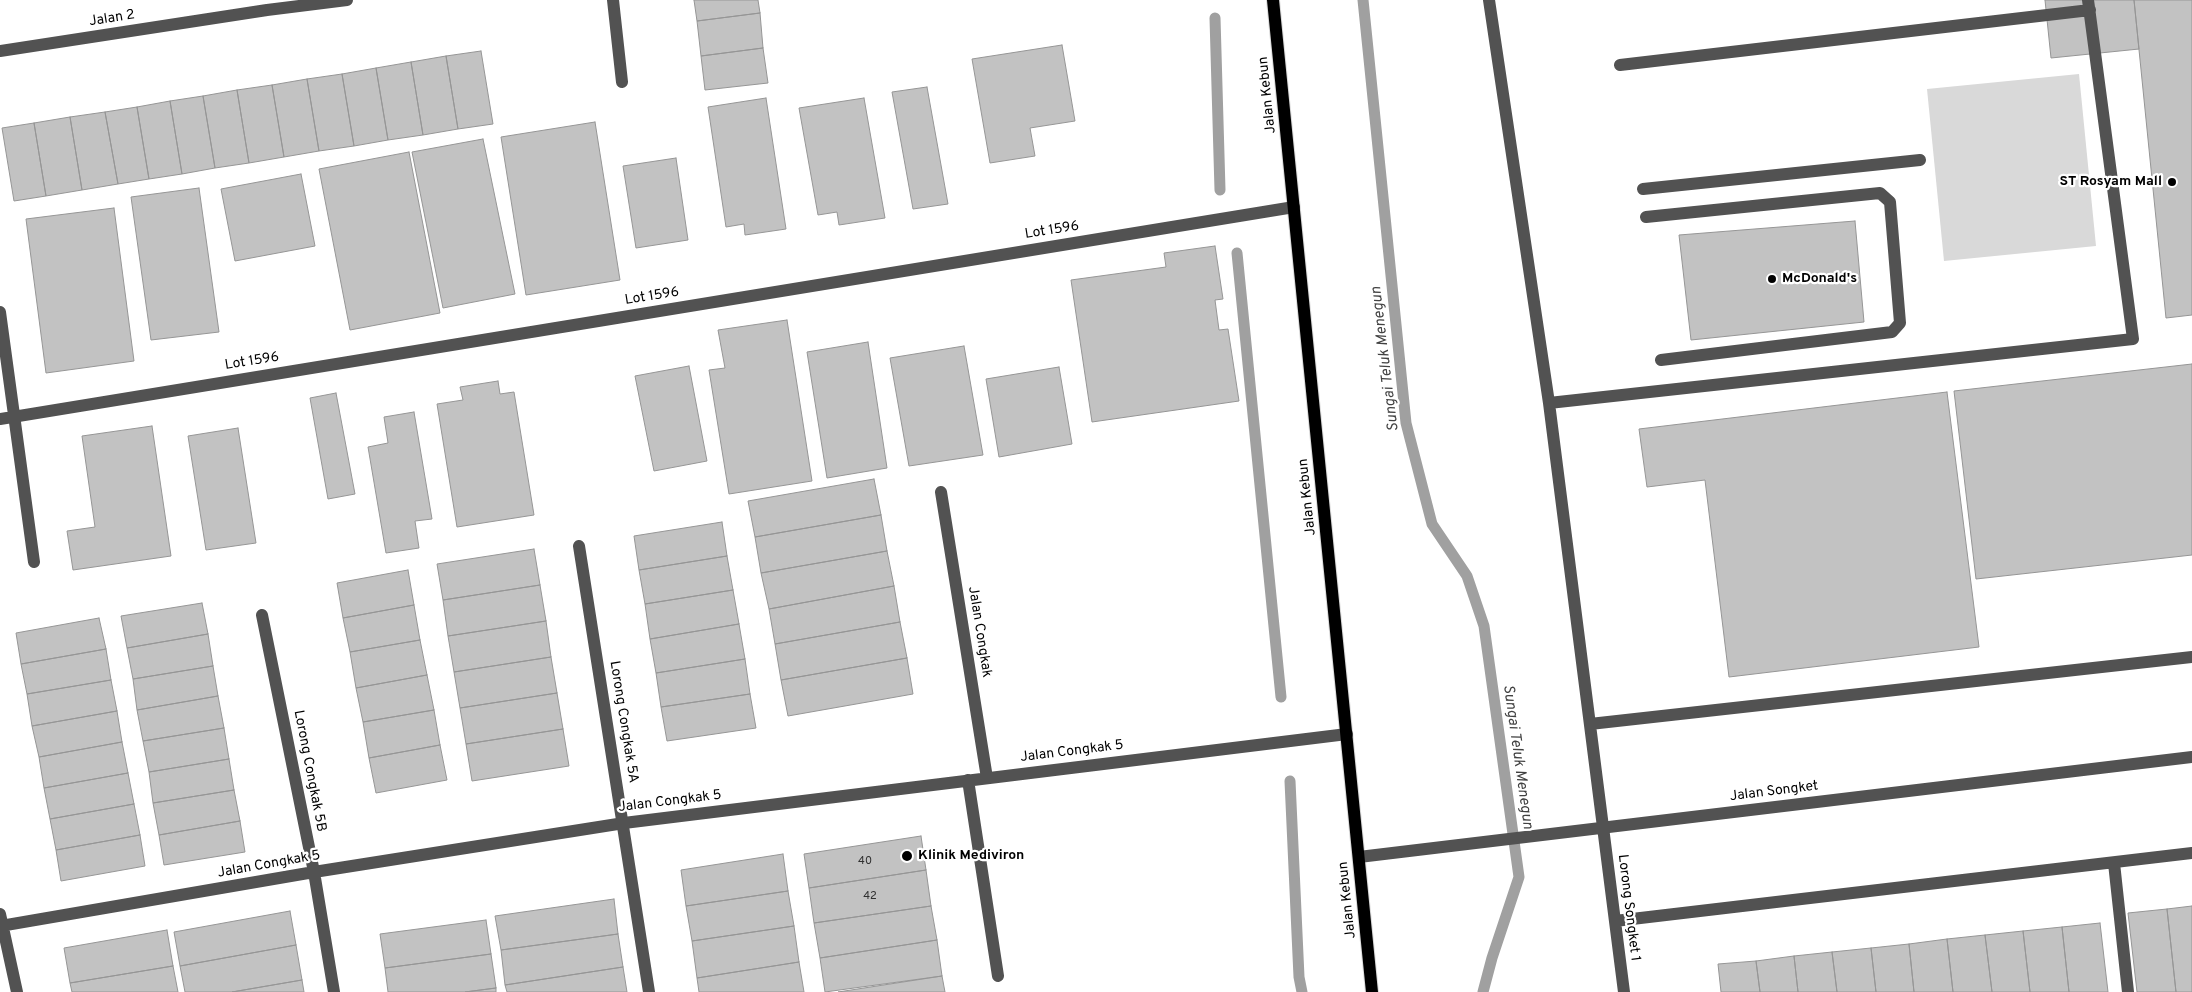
<!DOCTYPE html>
<html>
<head>
<meta charset="utf-8">
<style>
	body { margin:0 }
	canvas { display:block; background:#fff }
</style>
</head>
<body>
<canvas width="2192" height="992"></canvas>
<script>
const c = document.querySelector('canvas').getContext('2d');
c.lineJoin = 'round';
function fill(path, color) { c.fillStyle = color; c.fill(path, 'evenodd'); }
const toPath = rows => new Path2D(rows.map(r => 'M' + r).join(''));
function stroke(path, color, width, dash) { c.strokeStyle = color; c.lineWidth = width; c.lineCap = dash ? 'butt' : 'round'; c.setLineDash(dash || []); c.stroke(path); }
function write(font, color, halo, rows, align = 'center') {
  c.font = font + ' Overpass,sans-serif'; c.lineWidth = 4.5; c.setLineDash([]); c.textBaseline = 'middle'; c.strokeStyle = halo; c.fillStyle = color; for (const [text, x, y, turn = 0] of rows) {
    c.save(); c.translate(x, y); c.rotate((+turn || 0) * Math.PI / 180); c.textAlign = isNaN(turn) ? turn : align; if (halo) c.strokeText(text, 0, 0); c.fillText(text, 0, 0); c.restore();
  }
}
fill(toPath([
	[2079,74,2096,246,1944,261,1927,89]
]), '#d9d9d9');
stroke(toPath([
	[1363,0,1406,423,1432,524,1467,576,1484,626,1519,877,1492,958,1483,992],
	[1215,18,1220,190],
	[1237,253,1281,697],
	[1290,781,1299,977,1302,992]
]), '#a0a0a0', 11);
const building = toPath([
	[694,0,758,0,760,13,697,21,694,0],
	[2045,0,2134,0,2139,49,2051,58,2045,0],
	[2134,0,2192,0,2192,315,2166,318,2134,0],
	[760,13,763,48,701,56,697,21,760,13],
	[1062,45,1075,121,1030,128,1035,156,990,163,972,59,1062,45],
	[763,48,768,83,705,90,701,56,763,48],
	[481,51,493,124,458,129,446,56,481,51],
	[446,56,458,129,423,135,411,62,446,56],
	[411,62,423,135,388,140,376,68,411,62],
	[376,68,388,140,354,146,342,74,376,68],
	[342,74,354,146,319,151,307,79,342,74],
	[307,79,319,151,284,157,272,85,307,79],
	[272,85,284,157,249,163,237,90,272,85],
	[927,87,948,204,913,209,892,92,927,87],
	[237,90,249,163,215,168,203,96,237,90],
	[203,96,215,168,182,174,170,101,203,96],
	[766,98,786,229,745,235,744,224,726,227,708,107,766,98],
	[864,98,885,218,839,225,837,212,818,215,799,108,864,98],
	[170,101,182,174,149,179,137,107,170,101],
	[137,107,149,179,118,184,105,112,137,107],
	[105,112,118,184,82,190,70,117,105,112],
	[70,117,82,190,46,196,34,123,70,117],
	[595,122,620,280,526,295,501,137,595,122],
	[34,123,46,196,14,201,2,128,34,123],
	[483,139,515,294,443,308,412,152,483,139],
	[409,152,440,313,350,330,319,169,409,152],
	[676,158,688,240,636,248,623,166,676,158],
	[301,174,315,246,235,261,221,189,301,174],
	[199,188,219,332,151,340,131,197,199,188],
	[114,208,134,361,46,373,26,219,114,208],
	[1855,221,1864,322,1691,340,1679,235,1855,221],
	[1215,246,1223,299,1215,300,1219,330,1228,329,1239,401,1092,422,1071,280,1166,267,1164,253,1215,246],
	[787,320,812,481,729,494,709,370,725,368,718,330,787,320],
	[868,342,887,468,827,478,807,352,868,342],
	[964,346,983,455,909,466,890,358,964,346],
	[2192,364,2192,555,1976,579,1954,391,2192,364],
	[689,366,707,461,654,471,635,376,689,366],
	[1059,367,1072,444,999,457,986,379,1059,367],
	[498,381,500,394,514,392,534,515,457,527,437,404,463,400,460,387,498,381],
	[1947,392,1979,647,1729,677,1705,480,1647,487,1639,429,1947,392],
	[336,393,355,494,328,499,310,398,336,393],
	[414,412,432,519,415,521,419,548,386,553,368,447,388,443,384,417,414,412],
	[152,426,171,556,73,570,67,531,95,527,82,436,152,426],
	[238,428,256,543,206,550,188,436,238,428],
	[874,479,881,515,755,537,748,501,874,479],
	[881,515,887,551,761,573,755,537,881,515],
	[722,522,727,556,639,570,634,536,722,522],
	[534,549,540,585,443,600,437,564,534,549],
	[887,551,894,586,769,609,761,573,887,551],
	[727,556,733,590,645,604,639,570,727,556],
	[408,570,414,605,343,618,337,583,408,570],
	[540,585,546,621,448,636,443,600,540,585],
	[894,586,900,622,775,644,769,609,894,586],
	[733,590,739,624,650,639,645,604,733,590],
	[202,603,208,634,127,648,121,616,202,603],
	[414,605,420,640,350,652,343,618,414,605],
	[99,618,106,649,21,664,16,633,99,618],
	[546,621,551,657,454,672,448,636,546,621],
	[900,622,907,658,781,680,775,644,900,622],
	[739,624,745,659,656,673,650,639,739,624],
	[208,634,213,666,133,679,127,648,208,634],
	[420,640,427,675,356,688,350,652,420,640],
	[106,649,111,680,27,694,21,664,106,649],
	[551,657,557,693,460,708,454,672,551,657],
	[907,658,913,694,788,716,781,680,907,658],
	[745,659,750,694,661,707,656,673,745,659],
	[213,666,218,696,137,710,133,679,213,666],
	[427,675,434,710,363,722,356,688,427,675],
	[111,680,117,711,32,726,27,694,111,680],
	[557,693,563,729,466,744,460,708,557,693],
	[750,694,756,728,667,741,661,707,750,694],
	[218,696,224,728,143,741,137,710,218,696],
	[434,710,440,745,369,758,363,722,434,710],
	[117,711,122,742,39,757,32,726,117,711],
	[224,728,229,759,149,772,143,741,224,728],
	[563,729,569,766,472,781,466,744,563,729],
	[122,742,128,773,44,788,39,757,122,742],
	[440,745,447,780,376,793,369,758,440,745],
	[229,759,234,790,153,803,149,772,229,759],
	[128,773,134,804,50,819,44,788,128,773],
	[234,790,240,821,159,835,153,803,234,790],
	[134,804,140,835,56,850,50,819,134,804],
	[240,821,245,852,164,865,159,835,240,821],
	[140,835,145,866,61,881,56,850,140,835],
	[921,836,926,870,809,888,804,854,921,836],
	[783,854,788,891,686,906,681,870,783,854],
	[926,870,931,906,814,923,809,888,926,870],
	[788,891,794,926,692,941,686,906,788,891],
	[614,899,618,934,501,950,495,916,614,899],
	[931,906,937,940,820,958,814,923,931,906],
	[2192,906,2192,992,2176,992,2167,909,2192,906],
	[2167,909,2176,992,2137,992,2128,913,2167,909],
	[290,911,296,945,180,966,174,932,290,911],
	[486,920,491,954,385,968,380,934,486,920],
	[2100,923,2108,992,2069,992,2062,927,2100,923],
	[794,926,799,962,697,978,692,941,794,926],
	[2062,927,2069,992,2030,992,2023,931,2062,927],
	[167,930,173,966,70,983,64,948,167,930],
	[2023,931,2030,992,1992,992,1985,935,2023,931],
	[618,934,623,967,505,985,501,950,618,934],
	[1985,935,1992,992,1953,992,1947,939,1985,935],
	[1947,939,1953,992,1914,992,1909,944,1947,939],
	[937,940,942,976,825,992,820,958,937,940],
	[1909,944,1914,992,1876,992,1871,948,1909,944],
	[296,945,302,980,232,992,185,992,180,966,296,945],
	[1871,948,1876,992,1837,992,1832,952,1871,948],
	[1832,952,1837,992,1798,992,1794,956,1832,952],
	[491,954,496,988,465,992,388,992,385,968,491,954],
	[1794,956,1798,992,1760,992,1756,961,1794,956],
	[1756,961,1760,992,1721,992,1718,964,1756,961],
	[799,962,804,992,699,992,697,978,799,962],
	[173,966,178,992,72,992,70,983,173,966],
	[623,967,627,992,507,992,505,985,623,967],
	[942,976,945,992,838,992,942,976],
	[302,980,304,992,232,992,302,980],
	[496,988,496,992,465,992,496,988]
]);
fill(building, '#c2c2c2');
stroke(building, '#969696', 1);
const major = toPath([
	[1273,0,1372,992]
]);
stroke(major, '#dbdbdb', 14);
stroke(toPath([
	[613,0,622,82],
	[1489,0,1549,403,1624,992],
	[0,51,267,10,347,0],
	[1620,65,2090,10],
	[1643,189,1920,160],
	[1646,217,1880,193,1890,202,1900,323,1892,332,1661,360],
	[0,312,34,562],
	[1549,403,2133,339,2088,0],
	[0,419,1294,207],
	[941,492,987,778],
	[579,546,649,992],
	[262,615,314,872,334,992],
	[1590,724,2192,657],
	[968,780,998,976],
	[1359,857,2192,757],
	[2114,863,2128,992],
	[0,914,17,992],
	[1615,921,2192,853],
	[0,926,314,872,624,823,1347,734]
]), '#525252', 12);
stroke(major, '#000', 12);
for (const [x, y, r, color] of [
	[2172,182,5,"#000"],
	[1772,279,5,"#000"],
	[907,856,6,"#000"]
]) { const dot = new Path2D(); dot.arc(x, y, r, 0, 2 * Math.PI); c.fillStyle = color; c.fill(dot); stroke(dot, '#fff', 2); }
write('11px', '#303030', null, [
	["40",865,862],
	["42",870,897]
]);
write('14px', '#000', '#fff', [
	["Jalan 2",112,19,-9],
	["Jalan Kebun",1268,95,-96],
	["Lot 1596",1052,231,-9],
	["Lot 1596",652,297,-9],
	["Lot 1596",252,362,-9],
	["Jalan Kebun",1308,497,-96],
	["Jalan Congkak",979,632,81],
	["Lorong Congkak 5A",623,722,81],
	["Jalan Congkak 5",1072,752,-7],
	["Lorong Congkak 5B",309,771,79],
	["Jalan Songket",1774,792,-7],
	["Jalan Congkak 5",670,802,-7],
	["Jalan Congkak 5",269,865,-10],
	["Jalan Kebun",1348,900,-96],
	["Lorong Songket 1",1628,908,83]
]);
write('bold 14px', '#000', '#fff', [
	["ST Rosyam Mall",2162,182,"right"],
	["McDonald's",1782,279],
	["Klinik Mediviron",918,856]
], 'left');
write('italic 15px', '#414141', '#fff', [
	["Sungai Teluk Menegun",1386,359,-97],
	["Sungai Teluk Menegun",1517,757,82]
]);
</script>
</body>
</html>
